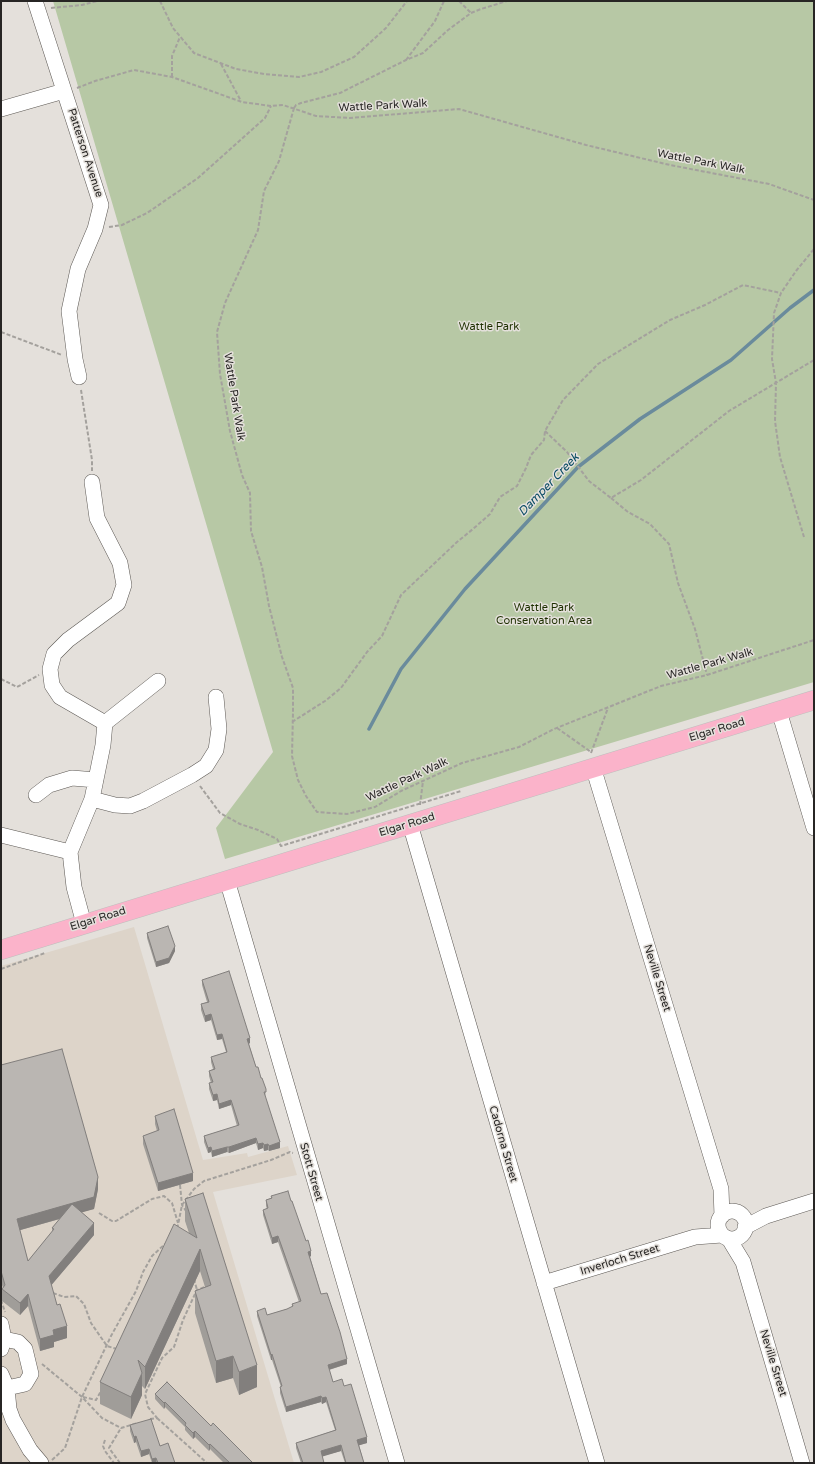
<!DOCTYPE html>
<html>
<head>
<meta charset="utf-8">
<style>
	body { margin:0 }
	#map { position:relative; width:815px; height:1464px; overflow:hidden; background:#e4e0db; font-family:"Varela Round",sans-serif }
	canvas { display:block }
	.frame { position:absolute; inset:0; border:2px solid #272524; pointer-events:none }
</style>
</head>
<body>
<div id="map">
<canvas width="815" height="1464"></canvas>
<div class="frame"></div>
</div>
<script>
const c = document.querySelector('canvas').getContext('2d');
c.lineJoin = 'round';
function fill(path, color) { c.fillStyle = color; c.fill(path, 'evenodd'); }
const toPath = rows => new Path2D(rows.map(r => 'M' + r).join(''));
function stroke(path, color, width, dash) { c.strokeStyle = color; c.lineWidth = width; c.lineCap = dash ? 'butt' : 'round'; c.setLineDash(dash || []); c.stroke(path); }
function write(font, color, halo, rows, align = 'center') {
  c.font = font + ' "Varela Round",sans-serif'; c.lineWidth = 3; c.setLineDash([]); c.textBaseline = 'middle'; c.strokeStyle = halo; c.fillStyle = color; for (const [text, x, y, turn = 0] of rows) {
    c.save(); c.translate(x, y); c.rotate((+turn || 0) * Math.PI / 180); c.textAlign = isNaN(turn) ? turn : align; if (halo) c.strokeText(text, 0, 0); c.fillText(text, 0, 0); c.restore();
  }
}
fill(toPath([
	[134,927,203,1160,247,1153,248,1157,288,1146,297,1175,213,1192,294,1463,1,1463,1,966]
]), '#ddd4c9');
fill(toPath([
	[53,1,814,1,814,682,225,859,216,828,273,752]
]), '#b7c8a5');
stroke(toPath([
	[369,729,401,669,465,589,578,467,640,419,731,360,790,308,814,290]
]), '#6a8b9c', 3.5);
const minor = toPath([
	[35,1,101,205,95,229,78,269,69,311,75,359,79,377],
	[1,109,64,91],
	[779,711,814,828],
	[105,723,158,681],
	[593,767,721,1189,722,1216],
	[36,795,49,785,72,778,96,780],
	[92,799,115,805,130,806,143,801,192,775,206,766,216,750,219,729,216,697],
	[410,824,597,1463],
	[1,835,70,852],
	[227,880,397,1463],
	[84,924,74,887,70,852,92,799,103,745,105,723,60,697,52,685,50,669,54,654,68,640,118,603,124,585,120,563,97,518,92,482],
	'718 1225a14 14 0 1 1 28 0a14 14 0 1 1-28 0Z',
	[745,1227,766,1216,814,1201],
	[729,1239,743,1262,802,1463],
	[544,1283,695,1237,722,1235],
	[1,1324,4,1339],
	[1,1349,4,1339,18,1342,25,1349,31,1374,25,1384,7,1388],
	[1,1374,7,1388,9,1409,13,1420,30,1450,41,1463]
]);
const major = toPath([
	[1,950,814,700]
]);
stroke(minor, '#5d5955', 16);
stroke(major, '#bebebd', 20);
stroke(toPath([
	[160,1,173,28,194,53,236,69,264,74,299,77,321,72,354,57,386,28,407,1],
	[459,1,471,13],
	[51,8,82,5,97,1],
	[406,60,435,21,444,1],
	[221,64,241,101],
	[172,77,172,56,180,37],
	[77,88,95,81,134,70,172,77,242,102,271,106,283,105,316,116,350,118,459,109,586,145,670,165,769,184,814,200],
	[294,108,279,161,264,191,258,230,225,303,217,332,220,374,230,431,242,475,250,493,251,531,262,567,269,606,282,657,293,688,293,712,292,756,298,780,306,796,317,812,347,814,375,807,401,791,462,763,519,747,554,729,661,686,707,675,814,640],
	[294,108,296,105,301,103,340,93,406,60,423,53,448,30,471,13,481,9,507,1],
	[109,227,122,225,147,213,198,178,265,118,271,106],
	[1,332,62,355],
	[81,390,92,460,92,471],
	[545,431,567,452,589,481,611,498,641,480,729,411,814,360],
	[611,498,628,512,650,524,669,544,678,583,695,629,707,675],
	[804,537,780,457,775,421,776,383,772,359,774,313,781,293,796,271,814,249],
	[1,679,17,687,39,675],
	[292,722,325,701,341,688,367,652,382,636,401,595,457,542,473,529,490,514,500,497,517,486,526,468,531,455,544,440,545,431,563,400,598,364,670,320,705,305,743,285,781,293],
	[557,728,591,752],
	[591,753,608,708],
	[200,786,220,813,240,824,258,830,277,839,281,846,461,791],
	[420,805,423,781],
	[1,969,45,953],
	[180,1185,182,1205,186,1211],
	[99,1213,112,1221,116,1221,152,1199,164,1196,172,1203,178,1223],
	[176,1228,178,1225,182,1205,194,1189,204,1181,271,1160,290,1152,293,1153],
	[194,1279,197,1290],
	[53,1293,64,1297,76,1296,84,1304,91,1323,107,1346,117,1349],
	[1,1300,5,1312],
	[42,1364,82,1397,102,1418,121,1428,138,1423],
	[83,1397,96,1400,101,1391],
	[157,1418,207,1463],
	[150,1419,157,1418,148,1407,145,1394,162,1358,174,1347,183,1320,195,1294,197,1290,205,1287],
	[105,1440,103,1446,105,1451,114,1463],
	[52,1460,65,1448,82,1397,111,1336,136,1291,143,1272,152,1256,165,1244],
	[120,1463,109,1448,121,1428]
]), '#a4a19d', 2, [4, 2]);
stroke(minor, '#fff', 15);
stroke(major, '#fbb3ca', 19);
fill(toPath([
	[147,933,175,951,169,963,156,967,147,938],
	[202,980,250,1043,249,1044,256,1067,266,1089,265,1097,280,1148,269,1151,268,1150,264,1151,263,1148,258,1150,256,1143,229,1153,227,1152,212,1157,211,1152,208,1153,204,1142,204,1136,237,1126,231,1105,219,1109,217,1100,213,1101,209,1089,209,1083,211,1083,209,1076,209,1071,213,1069,211,1062,211,1057,226,1052,222,1039,217,1040,211,1020,205,1022,201,1010,201,1004,207,1002,202,985],
	[1,1065,98,1189,94,1209,81,1212,94,1235,51,1285,67,1338,54,1342,54,1347,40,1351,28,1306,20,1315,2,1301,2,1289,3,1288,1,1282],
	[60,1219,52,1228,52,1232,28,1261,20,1230],
	[155,1116,193,1181,158,1191,143,1144,143,1136,157,1131,155,1124],
	[271,1196,291,1201,311,1256,310,1257,321,1294,347,1364,329,1370,333,1382,344,1386,367,1443,359,1445,364,1463,345,1463,341,1451,322,1456,324,1463,301,1463,296,1448,296,1443,335,1430,326,1402,322,1404,321,1402,286,1412,280,1393,280,1387,281,1387,272,1360,271,1360,257,1316,257,1311,267,1315,287,1309,292,1307,292,1304,299,1302,278,1242,272,1244,263,1215,263,1210,267,1209,266,1206,266,1200,271,1198],
	[185,1199,257,1387,239,1395,233,1378,216,1383,195,1313,195,1291,205,1287,200,1271,145,1389,142,1386,142,1395,131,1419,100,1404,100,1382,189,1233,185,1221],
	[155,1394,211,1426,252,1463,224,1463,210,1449,209,1451,195,1437,193,1439,185,1430,185,1427,165,1407,164,1409,155,1399],
	[130,1425,160,1446,175,1463,152,1463,149,1454,141,1457,136,1442,134,1443,130,1431]
]), '#a09d99');
fill(toPath([
	[175,946,175,951,169,963,156,967,156,962],
	[211,1014,211,1020,205,1022,205,1016],
	[222,1034,222,1039,217,1040,217,1035],
	[250,1038,250,1043,247,1044,247,1039],
	[217,1094,217,1100,213,1101,213,1095],
	[231,1100,231,1105,219,1109,219,1104],
	[256,1138,256,1143,229,1153,229,1147],
	[280,1142,280,1148,269,1151,269,1146],
	[263,1143,263,1148,258,1150,258,1144],
	[268,1144,268,1150,264,1151,264,1145],
	[211,1147,211,1152,208,1153,208,1148],
	[227,1147,227,1152,212,1157,212,1151],
	[193,1173,193,1181,158,1191,158,1183],
	[98,1177,98,1189,94,1209,17,1231,17,1219],
	[94,1223,94,1235,49,1288,49,1276],
	[278,1236,278,1242,272,1244,272,1238],
	[200,1249,200,1271,145,1389,145,1367],
	[311,1251,311,1256,308,1257,308,1252],
	[28,1294,28,1306,20,1315,20,1303],
	[67,1326,67,1338,54,1342,54,1347,40,1351,40,1339,53,1330],
	[272,1354,272,1360,271,1360,271,1355],
	[233,1356,233,1378,216,1383,216,1361],
	[347,1359,347,1364,328,1370,328,1365],
	[257,1365,257,1387,239,1395,239,1372],
	[142,1373,142,1395,131,1419,131,1397],
	[321,1396,321,1402,286,1412,286,1407],
	[326,1397,326,1402,322,1404,322,1398],
	[165,1402,165,1407,164,1409,164,1403],
	[195,1431,195,1437,193,1439,193,1433],
	[136,1436,136,1442,134,1443,134,1437],
	[367,1437,367,1443,357,1446,357,1440],
	[210,1444,210,1449,209,1451,209,1445],
	[341,1445,341,1451,321,1457,321,1451],
	[149,1449,149,1454,141,1457,141,1451],
	[156,1458,156,1463,152,1463,152,1459]
]), '#827f7d');
const building = toPath([
	[168,926,175,946,169,958,156,962,147,933,168,926],
	[229,971,250,1038,247,1039,256,1067,258,1067,261,1078,262,1078,266,1089,266,1092,264,1092,280,1142,269,1146,268,1144,264,1145,263,1143,258,1144,256,1138,229,1147,227,1147,212,1151,211,1147,208,1148,204,1136,239,1125,231,1100,219,1104,217,1094,213,1095,209,1083,213,1082,209,1071,215,1069,211,1057,227,1052,222,1034,217,1035,211,1014,205,1016,201,1004,209,1002,202,980,229,971],
	[62,1049,98,1177,94,1197,17,1219,28,1261,54,1229,52,1228,72,1204,94,1223,49,1276,57,1305,60,1304,67,1326,53,1330,54,1335,40,1339,28,1294,20,1303,2,1289,5,1285,1,1271,1,1065,62,1049],
	[174,1109,193,1173,158,1183,143,1136,159,1130,155,1116,174,1109],
	[288,1191,291,1201,292,1201,306,1241,308,1240,311,1251,308,1252,321,1294,327,1293,340,1332,347,1359,328,1365,333,1382,342,1379,344,1386,351,1384,367,1437,357,1440,364,1463,346,1463,341,1445,321,1451,324,1463,303,1463,296,1443,336,1430,326,1397,322,1398,321,1396,286,1407,280,1387,282,1386,272,1354,271,1355,257,1311,265,1308,267,1315,287,1309,293,1306,292,1304,301,1301,278,1236,272,1238,263,1210,268,1208,266,1200,272,1198,271,1196,288,1191],
	[203,1193,257,1365,239,1372,233,1356,216,1361,195,1291,211,1285,200,1249,145,1367,138,1360,142,1373,131,1397,100,1382,174,1224,197,1238,185,1199,203,1193],
	[167,1382,211,1426,213,1423,252,1462,251,1463,230,1463,210,1444,209,1445,195,1431,193,1433,185,1425,186,1423,165,1402,164,1403,155,1394,167,1382],
	[151,1419,160,1446,168,1443,175,1463,158,1463,156,1458,152,1459,149,1449,141,1451,136,1436,134,1437,130,1425,151,1419]
]);
fill(building, '#bab6b2');
stroke(building, '#827f7d', 1);
write('11px', '#272524', '#e4e0db', [
	["Wattle Park Walk",383,106,-3],
	["Patterson Avenue",85,153,72],
	["Wattle Park Walk",701,162,11],
	["Wattle Park Walk",234,397,81],
	["Wattle Park Walk",710,664,-16],
	["Elgar Road",717,730,-17],
	["Wattle Park Walk",407,780,-25],
	["Elgar Road",407,825,-17],
	["Elgar Road",98,919,-17],
	["Neville Street",657,978,73],
	["Cadorna Street",503,1144,74],
	["Stott Street",311,1172,74],
	["Inverloch Street",620,1260,-17],
	["Neville Street",773,1363,73]
]);
write('11px', '#1e3001', '#e4e0db', [
	["Wattle Park",489,327],
	["Wattle Park",544,608],
	["Conservation Area",544,621]
]);
write('italic 12px', '#084b64', '#e4e0db', [
	["Damper Creek",549,485,-46]
]);
</script>
</body>
</html>
